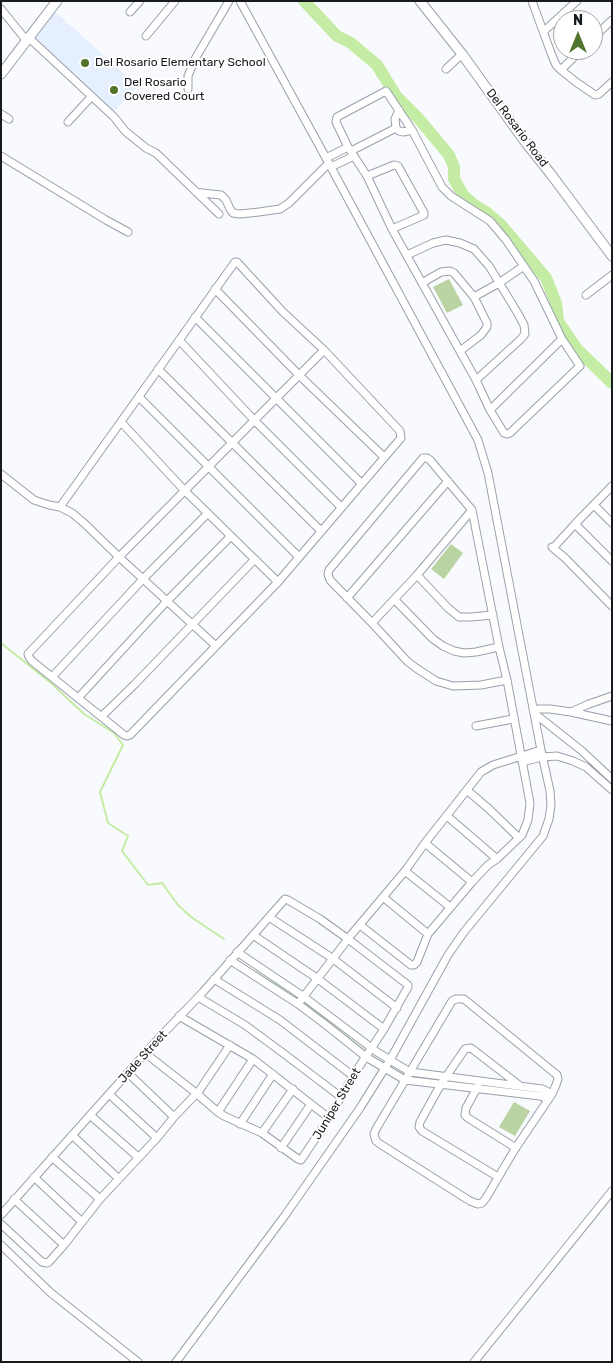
<!DOCTYPE html>
<html>
<head>
<meta charset="utf-8">
<style>
	body { margin:0 }
	#map { position:relative; width:613px; height:1363px; overflow:hidden; background:#f9fafd; font-family:Rubik,sans-serif }
	canvas { display:block }
	.frame { position:absolute; inset:0; border:2px solid #171a1e; pointer-events:none }
	.north { position:absolute; left:553px; top:10px; width:50px; height:50px; box-sizing:border-box; background:#fff; border:1px solid #a2a3a5; border-radius:50%; rotate:0deg; font-size:14px; font-weight:700; line-height:20px; text-align:center; color:#171a1e }
	.north::after { content:''; display:block; margin:auto; width:18px; height:22px; background:#51742d; clip-path:polygon(50% 0,100% 100%,50% 72%,0 100%) }
</style>
</head>
<body>
<div id="map">
<canvas width="613" height="1363"></canvas>
<div class="frame"></div>
<div class="north">N</div>
</div>
<script>
const c = document.querySelector('canvas').getContext('2d');
c.lineJoin = 'round';
function fill(path, color) { c.fillStyle = color; c.fill(path, 'evenodd'); }
const toPath = rows => new Path2D(rows.map(r => 'M' + r).join(''));
function stroke(path, color, width, dash) { c.strokeStyle = color; c.lineWidth = width; c.lineCap = dash ? 'butt' : 'round'; c.setLineDash(dash || []); c.stroke(path); }
function write(font, color, halo, rows, align = 'center') {
  c.font = font + ' Rubik,sans-serif'; c.lineWidth = 4; c.setLineDash([]); c.textBaseline = 'middle'; c.strokeStyle = halo; c.fillStyle = color; for (const [text, x, y, turn = 0] of rows) {
    c.save(); c.translate(x, y); c.rotate((+turn || 0) * Math.PI / 180); c.textAlign = isNaN(turn) ? turn : align; if (halo) c.strokeText(text, 0, 0); c.fillText(text, 0, 0); c.restore();
  }
}
fill(toPath([
	[53,10,138,86,113,113,32,39]
]), '#e6effe');
fill(toPath([
	[449,279,463,305,447,313,433,287],
	[451,544,463,553,444,579,431,569],
	[514,1102,530,1111,515,1136,499,1127]
]), '#b9d4a2');
stroke(toPath([
	[1,643,51,683,84,714,114,733,123,745,100,792,108,823,128,836,122,851,148,885,162,883,178,905,191,917,224,939],
	[252,970,296,996],
	[302,1001,364,1050]
]), '#c5eca4', 2);
stroke(toPath([
	[304,1,337,36,351,43,377,65,396,96,419,119,449,155,454,167,454,179,463,195,474,205,486,212,500,224,546,278,556,303,558,321,577,349,612,383]
]), '#c5eca4', 12);
const minor = toPath([
	[532,1,551,53,556,65,561,70,576,82,595,95,599,94,612,82],
	[1,9,26,40],
	[130,12,140,1],
	[543,32,577,1],
	[146,36,175,1],
	[28,37,114,117,125,131,146,148,156,153,219,214],
	[593,38,612,20],
	[446,69,462,54],
	[561,70,581,50],
	[188,89,188,76,195,59,229,1],
	[386,91,412,130,442,187,451,196,490,221,506,240,534,281,562,339,580,366,510,433,507,434,504,433,490,410,476,380,392,229,367,176,348,147,336,122,337,117,386,91],
	[399,110,395,119,396,128,399,131,403,132,412,130],
	[1,114,9,119],
	[68,122,91,97],
	[351,151,396,128],
	[1,156,106,220,128,232],
	[326,158,348,147],
	[331,167,354,156],
	[367,176,394,165,398,166,424,213,424,215,392,229],
	[196,192,202,193,221,195,226,200,230,209,233,213,240,214,259,212,280,209,289,203,329,163],
	[407,255,433,243,446,240,460,243,474,249,489,266,517,312,524,325,525,334,521,339,476,380],
	[422,283,441,272,450,271,454,273,474,297,487,323,487,327,481,335,460,351],
	[215,289,299,375,384,457],
	[586,295,612,275],
	[474,297,499,283,524,266],
	[195,317,361,483],
	[179,340,254,420,341,507],
	[158,369,321,531],
	[139,397,299,557],
	[490,410,562,339],
	[423,458,427,458,430,460,472,510,499,647,507,680,481,685,453,686,436,681,416,668,407,661,372,623,330,580,328,574,329,570,423,458],
	[1,474,34,500,49,505,60,507,235,262,237,262,283,312,324,350,400,431,401,438,278,582,184,490,121,422],
	[612,486,575,524,555,546,552,547,565,558,612,606],
	[594,505,612,523],
	[60,507,72,513,84,523,119,557,28,654,29,657,32,661,124,735,127,736,130,735,216,646],
	[575,524,612,561],
	[417,575,448,608,459,617,471,617,493,615],
	[278,582,216,646,119,557,324,350],
	[347,598,448,481],
	[395,600,433,639,443,646,454,651,464,653,476,652,499,647],
	[372,623,417,575,472,510],
	[52,677,143,579,208,513],
	[79,697,167,601,231,536],
	[533,709,550,709,571,712,589,704,612,696],
	[571,712,612,721],
	[534,713,582,751,612,779],
	[102,716,135,684,255,559],
	[476,726,513,719],
	[522,762,542,757,557,756,573,761,586,767,612,790],
	[468,791,489,809,519,838],
	[447,816,497,859],
	[425,843,472,882],
	[405,871,450,907],
	[383,897,428,934],
	[269,917,332,958,397,1008],
	[360,925,411,965,414,965,417,962,428,934,472,882,488,865,497,859,522,835,528,820,530,803,507,680],
	[253,935,318,979,384,1029],
	[351,935,405,871,425,843,481,772,493,765,541,750],
	[237,952,304,997,377,1052,410,1072,542,1089,552,1094],
	[230,960,298,1004,326,1025,366,1057,405,1080,540,1096,548,1099],
	[214,979,280,1020,353,1076],
	[198,997,245,1025,283,1053,341,1097],
	[456,999,464,999,557,1075,558,1079,556,1085,552,1094,515,1149,486,1198,482,1203,478,1204,470,1201,380,1144,376,1141,374,1134,376,1129,452,1001,456,999],
	[301,1000,348,939],
	[179,1016,253,1059,329,1118],
	[128,1073,174,1117],
	[478,1086,466,1108,465,1115,468,1118,516,1148],
	[109,1094,157,1138],
	[218,1112,253,1059],
	[90,1115,138,1157],
	[240,1124,273,1074],
	[262,1133,293,1089],
	[72,1135,119,1179],
	[281,1148,311,1104],
	[52,1157,100,1199],
	[34,1177,82,1222],
	[498,1177,422,1131,419,1127,420,1122,441,1084,465,1049,471,1048,519,1085],
	[14,1199,64,1245],
	[1,1215,159,1038,203,992,285,899,288,900,320,919,348,939,408,985,408,987,384,1029,353,1076,329,1118,301,1160,298,1159,262,1133,224,1116,218,1112,196,1093,145,1053],
	[1,1224,42,1262,47,1263,49,1262,64,1245,100,1199,157,1138,174,1117,199,1091,230,1045],
	[1,1245,51,1293,138,1362],
	[176,1362,286,1214,360,1108,390,1060,448,955,464,932,543,836,549,819,551,805,550,791,541,750,488,473,478,440,326,158,240,1],
	[474,1362,612,1191]
]);
const major = toPath([
	[420,1,462,54,526,143,550,173,612,256],
	[1,74,57,1]
]);
stroke(minor, '#999faa', 9);
stroke(major, '#999faa', 11);
stroke(minor, '#fff', 7);
stroke(major, '#fff', 9);
for (const [x, y, r, color] of [
	[85,63,5,"#51742d"],
	[114,90,5,"#51742d"]
]) { const dot = new Path2D(); dot.arc(x, y, r, 0, 2 * Math.PI); c.fillStyle = color; c.fill(dot); stroke(dot, '#fff', 2); }
write('12px', '#171a1e', '#fff', [
	["Del Rosario Elementary School",95,63],
	["Del Rosario",124,83],
	["Covered Court",124,97]
], 'left');
write('12px', '#171a1e', '#fff', [
	["Del Rosario Road",517,128,53],
	["Jade Street",143,1057,-48],
	["Juniper Street",337,1104,-59]
]);
</script>
</body>
</html>
